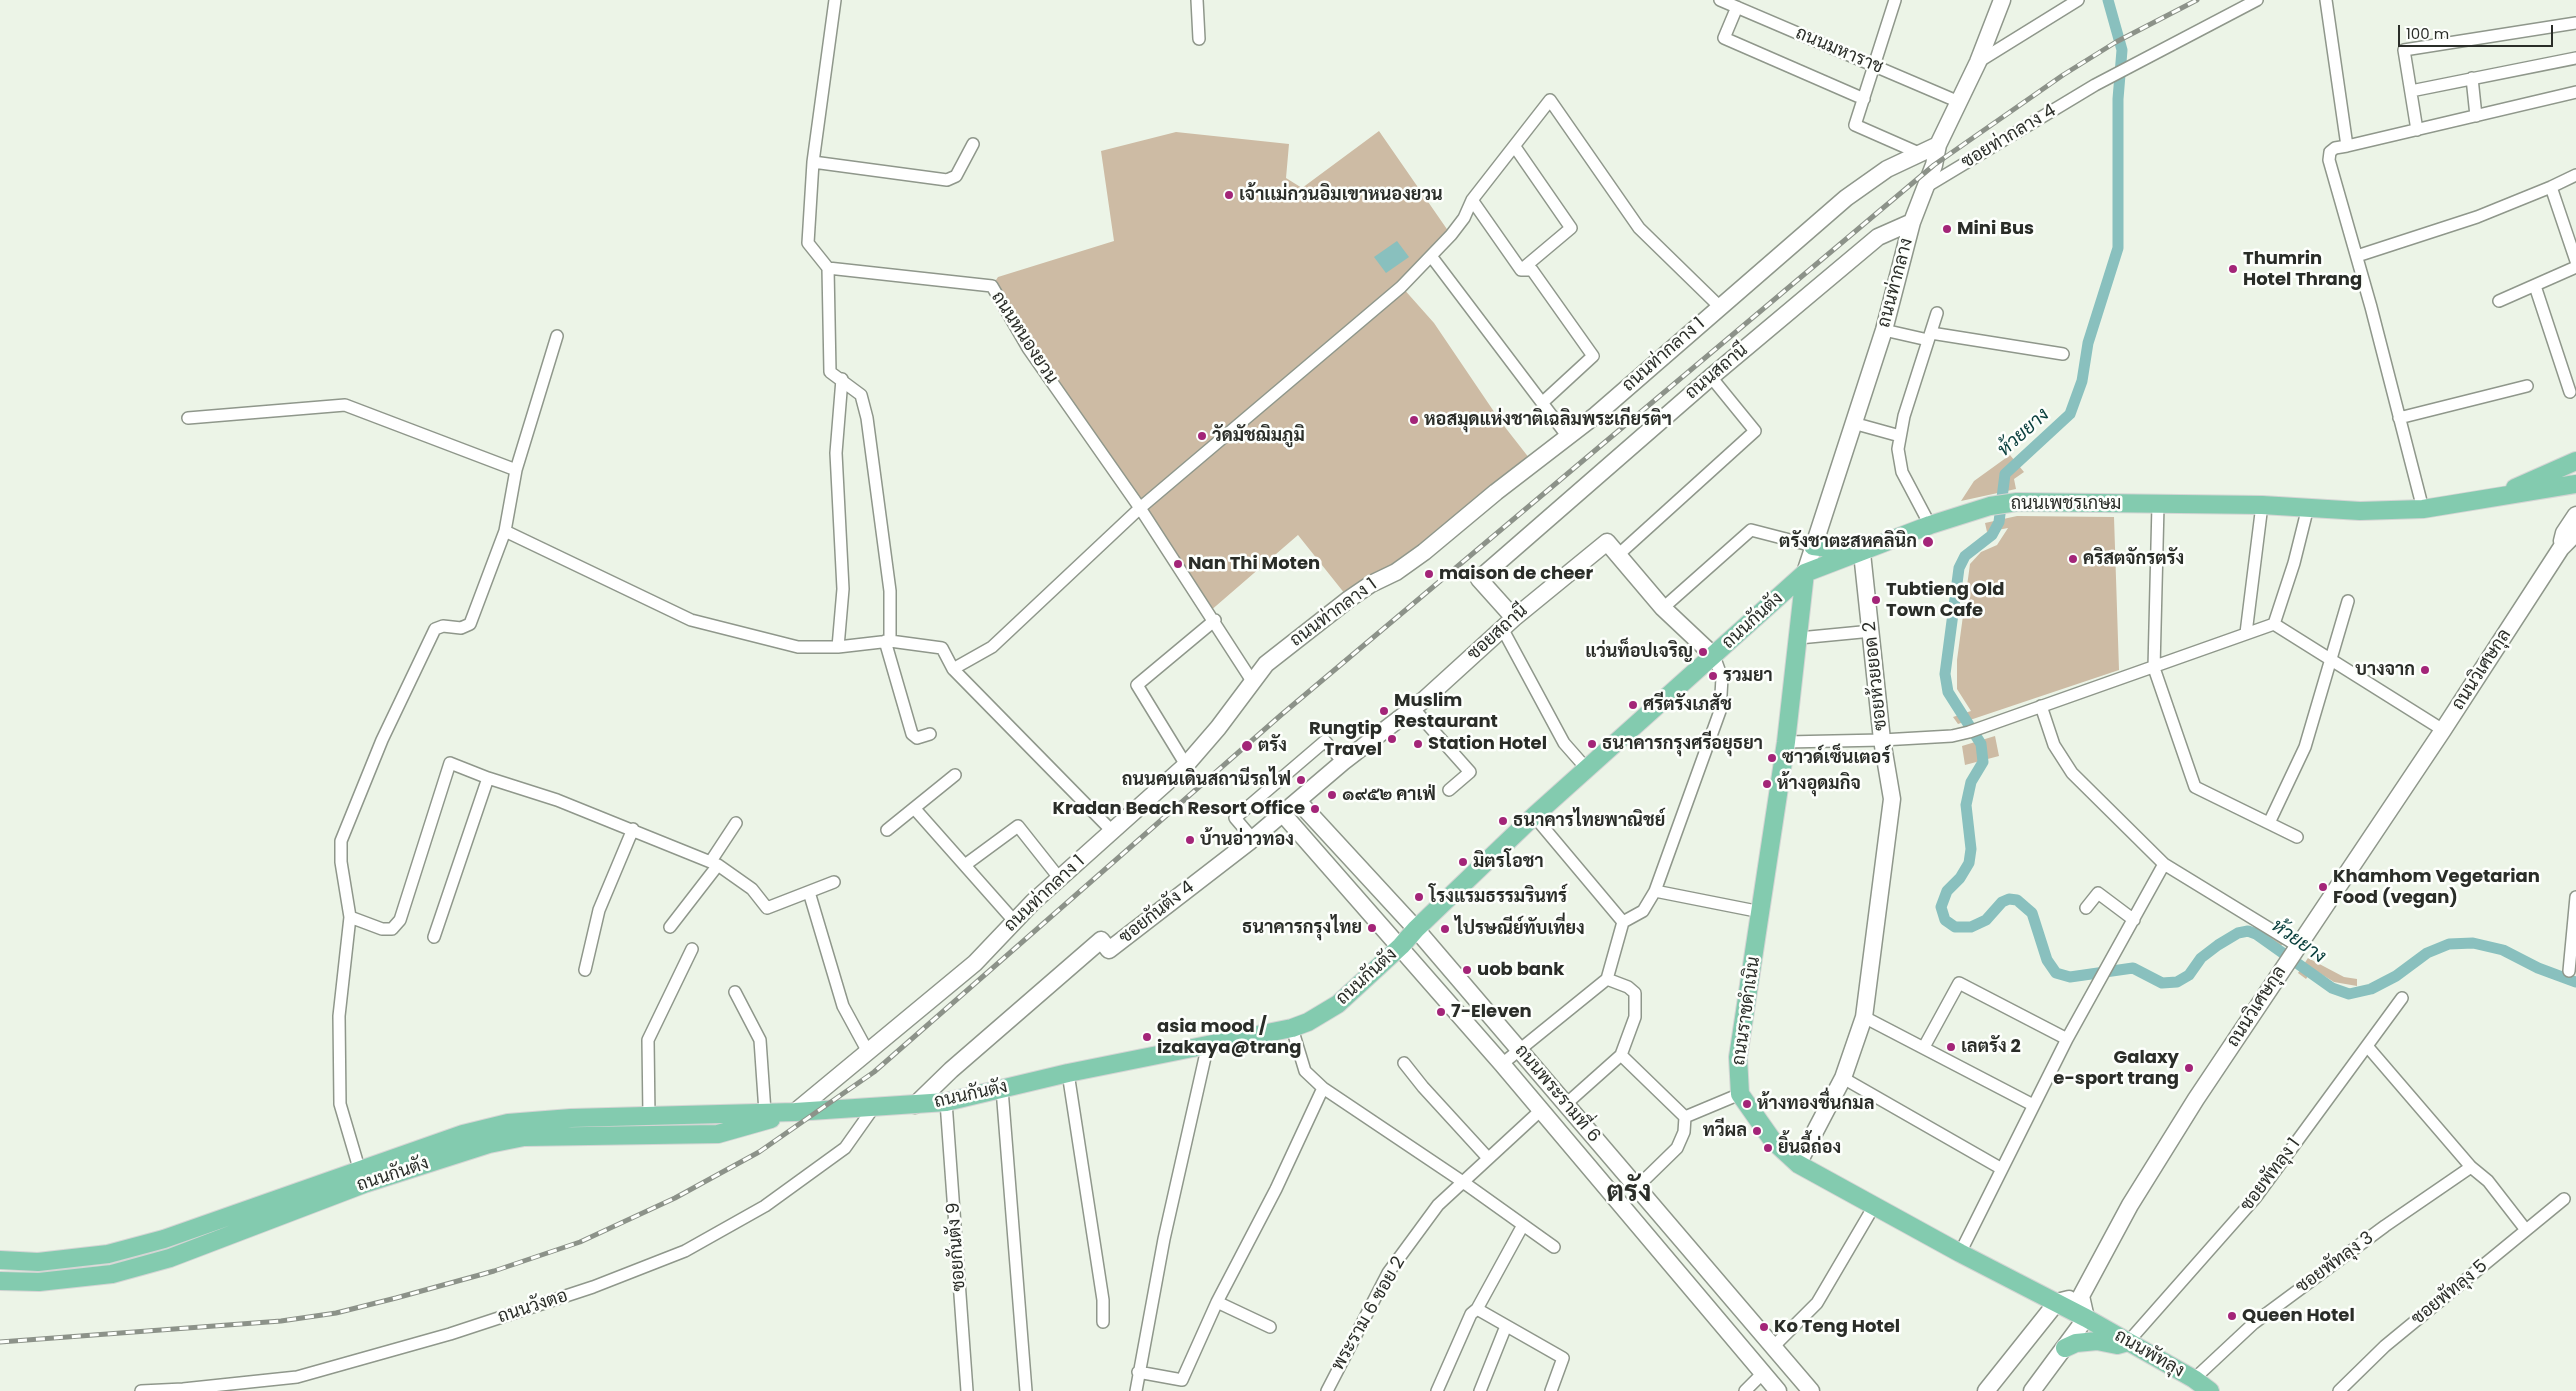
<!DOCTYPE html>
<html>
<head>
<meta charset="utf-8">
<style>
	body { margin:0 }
	#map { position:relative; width:2576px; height:1391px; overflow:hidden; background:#ecf4e7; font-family:Poppins,sans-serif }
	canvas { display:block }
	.scale { position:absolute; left:2398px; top:25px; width:155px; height:22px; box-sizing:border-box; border:2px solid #2a2d28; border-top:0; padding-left:6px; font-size:15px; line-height:18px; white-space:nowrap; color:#2a2d28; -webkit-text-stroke:4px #fdfffc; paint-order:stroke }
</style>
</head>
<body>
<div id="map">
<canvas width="2576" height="1391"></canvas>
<div class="scale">100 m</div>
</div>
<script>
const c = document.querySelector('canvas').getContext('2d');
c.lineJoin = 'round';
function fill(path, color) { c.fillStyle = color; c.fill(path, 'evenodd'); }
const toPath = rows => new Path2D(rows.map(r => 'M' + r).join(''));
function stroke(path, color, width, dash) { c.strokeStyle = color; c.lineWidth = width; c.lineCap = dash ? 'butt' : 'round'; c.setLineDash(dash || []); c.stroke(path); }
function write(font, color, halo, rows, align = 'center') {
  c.font = font + ' Poppins,Sarabun,sans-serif'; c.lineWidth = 5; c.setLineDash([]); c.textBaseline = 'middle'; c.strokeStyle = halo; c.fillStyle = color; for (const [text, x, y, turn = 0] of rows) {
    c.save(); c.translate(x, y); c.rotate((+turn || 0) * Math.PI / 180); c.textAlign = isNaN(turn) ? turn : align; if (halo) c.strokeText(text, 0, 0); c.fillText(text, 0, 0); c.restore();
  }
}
fill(toPath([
	[1379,131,1451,235,1402,287,1434,323,1501,422,1533,463,1349,599,1298,535,1209,612,992,286,998,277,1114,241,1101,151,1176,132,1289,144,1286,178,1302,188],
	[2010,455,2024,472,2014,479,2016,489,1961,501,1974,481],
	[2017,516,2114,517,2119,670,1958,724,1953,717,1971,711,1957,689,1957,660,1970,564,1981,552,1997,545,2008,528,1987,532,1985,523],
	[1995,736,1999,756,1965,765,1962,746],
	[2259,925,2284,942,2276,953,2272,950,2275,944,2255,931],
	[2308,958,2344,977,2357,979,2357,986,2334,982,2313,969,2306,979,2298,973]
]), '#cdbba4');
fill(toPath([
	[1397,241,1409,257,1386,273,1374,257]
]), '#89c0be');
stroke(toPath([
	[2108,0,2122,50,2118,99,2118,248,2088,343,2082,381,2070,414,2005,474,1999,522,1992,535,1965,556,1959,568,1945,674,1948,692,1981,744,1983,762,1971,782,1966,805,1971,849,1969,863,1960,878,1947,891,1941,907,1945,920,1955,927,1971,927,1986,920,2002,902,2009,899,2017,900,2032,913,2047,960,2056,973,2070,977,2133,968,2162,983,2177,982,2189,975,2201,958,2218,945,2238,933,2248,931,2256,934,2332,988,2349,994,2371,989,2396,976,2427,953,2449,944,2473,943,2503,950,2538,968,2576,982]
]), '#89c0be', 11);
const street = toPath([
	[835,0,813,162,808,243,828,268,992,286,1028,348,1140,508,1252,681],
	[1197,0,1199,39],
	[1720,0,1959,102],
	[1895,0,1855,125,1921,154],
	[2326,0,2347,146,2335,148,2330,152,2329,160,2371,307,2423,509],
	[1737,7,1724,38,1864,99],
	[1978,62,2078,0],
	[2472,78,2476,116],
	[2411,91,2576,58],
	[2417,130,2404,50,2576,23],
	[2347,146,2576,92],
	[1515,147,1571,228,1521,270],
	[813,162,947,180,956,176,973,144],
	[2551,187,2576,261],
	[1924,188,2095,85,2257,0],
	[1472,200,1521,270,1532,270,1593,356,1543,402],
	[1431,256,1568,437],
	[2357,256,2477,217,2551,187,2576,175],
	[828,268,830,372,861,395,867,418,890,591,890,641],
	[2535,286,2570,392],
	[2499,301,2576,267],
	[1884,330,1928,340],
	[1931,333,2063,354],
	[188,418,345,405,516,470],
	[2399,418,2527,386],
	[1853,423,1900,436],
	[2158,505,2154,668,2195,787,2297,837],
	[1930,525,1902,472,1898,449,1904,416,1937,313],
	[505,531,691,620,798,647,838,647,890,641,942,648,953,669,1113,832],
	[1618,555,1755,431,1711,377],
	[1663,608,1751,530,1813,546],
	[2274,624,2443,730],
	[1502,628,1564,743,1586,768],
	[2246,633,2262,505],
	[1799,638,1872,631],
	[885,641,912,734,917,738,930,734],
	[838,647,843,589,836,453,842,379],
	[953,669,992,647,1140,508,1401,287,1451,235,1464,218,1472,200,1550,100,1639,228,1720,307],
	[2041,706,2054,745,2072,773,2164,864,2298,946],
	[1413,708,1470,772,1449,790],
	[1786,742,1882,740,1952,736,1969,732,2274,624,2294,563,2308,507],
	[1186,765,1137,685,1215,620],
	[914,808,1015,922],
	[1534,816,1623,922],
	[2269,823,2305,747,2348,601],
	[887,830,955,775],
	[1253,839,1235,818,1325,741,1343,762],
	[711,861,736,823],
	[965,865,1018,826,1060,879],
	[1655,891,1761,912],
	[809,892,843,1006,868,1052],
	[2086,908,2098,893,2134,920],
	[350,917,382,929,392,929,400,920,450,763,488,778],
	[670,927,718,865],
	[434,937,488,778,557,800,718,865,752,889,767,908,834,882],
	[585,970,599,910,633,829],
	[2569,971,2576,897],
	[735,992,760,1040,765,1112],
	[1864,1017,2033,1105],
	[1292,1028,1305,1071,1323,1088,1463,1182,1554,1247],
	[2367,1046,2471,1167,2488,1181,2526,1230],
	[1924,1047,1959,983,2067,1039],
	[1621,1055,1685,1117],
	[1404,1063,1423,1087,1488,1158],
	[1502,1064,1607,979,1623,922,1643,911,1655,891,1720,711,1722,678,1714,656],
	[1068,1073,1103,1300,1103,1322],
	[1843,1078,2002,1169],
	[1002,1089,1026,1391],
	[946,1102,967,1391],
	[1566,1104,1621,1055,1635,1017,1635,993,1628,987,1607,979],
	[649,1117,648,1040,692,949],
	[361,1175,340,1104,339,1016,350,917,341,862,341,841,382,740,435,629,443,626,461,628,470,624,505,531,516,470,557,336],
	[1637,1187,1677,1148,1684,1132,1685,1117,1740,1094],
	[1960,1253,2067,1039,2164,864],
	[1217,1302,1270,1327],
	[1477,1309,1563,1358,1551,1391],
	[2128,1342,2256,1197,2402,998],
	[1773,1347,1817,1303,1874,1206],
	[1138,1372,1182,1380,1217,1302,1276,1189,1323,1088],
	[2194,1379,2254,1323,2385,1226,2471,1167],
	[141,1391,183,1389,297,1377,450,1334,593,1287,685,1251,765,1206,845,1148,874,1107],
	[1136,1391,1164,1239,1208,1044],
	[1327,1391,1388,1273,1438,1205,1541,1110],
	[1437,1391,1471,1314,1477,1309,1523,1225],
	[1480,1391,1506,1326],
	[1745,1391,1763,1373],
	[2339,1391,2385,1346,2564,1199]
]);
const secondary = toPath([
	[2562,541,2564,533,2576,515],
	[1805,573,1884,330,1912,222,1934,165,1938,145,1978,62,2002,0],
	[1514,618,1479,579,1711,377,1878,237,1912,222],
	[1298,801,1416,929,1811,1391],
	[1283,814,1502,1064,1778,1391],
	[915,1105,951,1070,1101,940,1109,950,1249,842,1343,762,1425,699,1514,618,1607,542,1663,608,1714,656],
	[795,1112,975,963,1033,902,1186,765,1218,728,1266,664,1349,599,1371,584,1396,572,1424,552,1496,492,1596,415,1846,198,1887,169,1938,145],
	[1798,1164,1843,1078,1864,1017,1892,799,1882,740,1862,553],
	[1986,1391,2057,1302,2069,1299],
	[2032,1391,2086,1318,2081,1296,2130,1205,2196,1099,2443,730,2561,548,2576,533]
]);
const primary = toPath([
	[2515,488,2576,461],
	[1813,546,1859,552],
	[1805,573,1786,742,1738,1057,1740,1094,1773,1141,1798,1164,1960,1253,2086,1318,2194,1379,2210,1391],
	[0,1260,38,1262,108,1254,164,1239,463,1134,508,1123,571,1118,795,1112,946,1102,1068,1073,1292,1028,1308,1022,1338,1004,1401,946,1416,929,1534,816,1805,573,1930,525,1990,506,2017,502,2262,505,2360,511,2423,509,2576,484],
	[0,1281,39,1282,112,1274,170,1258,364,1184,489,1144,524,1137,718,1134,771,1119],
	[2065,1348,2076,1343,2097,1341,2117,1345,2128,1342]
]);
stroke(street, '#8f978b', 14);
stroke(secondary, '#8f978b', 19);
stroke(primary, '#d4d5d4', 20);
stroke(street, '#fff', 11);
stroke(secondary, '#fff', 16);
stroke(primary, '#83cbaf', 18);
const rail = toPath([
	[0,1342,281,1321,336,1313,396,1298,494,1271,580,1242,675,1198,759,1152,874,1072,1281,715,1934,165,2063,75,2116,42,2197,0]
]);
stroke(rail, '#8c9289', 5);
stroke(rail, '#fdfffc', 3, [9]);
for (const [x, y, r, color] of [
	[1229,195,5,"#a32578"],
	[1947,229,5,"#a32578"],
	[2233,269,5,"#a32578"],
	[1414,420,5,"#a32578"],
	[1202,436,5,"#a32578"],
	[1928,542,6,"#a32578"],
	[2073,559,5,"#a32578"],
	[1178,564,5,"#a32578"],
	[1429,574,5,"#a32578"],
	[1876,600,5,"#a32578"],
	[1703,652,5,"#a32578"],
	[2425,670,5,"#a32578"],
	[1713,676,5,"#a32578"],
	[1633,705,5,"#a32578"],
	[1384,711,5,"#a32578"],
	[1392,739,5,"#a32578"],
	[1418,744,5,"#a32578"],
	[1592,744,5,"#a32578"],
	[1247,746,6,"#a32578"],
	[1772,758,5,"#a32578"],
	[1301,780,5,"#a32578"],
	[1767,784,5,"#a32578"],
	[1332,795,5,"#a32578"],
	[1315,809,5,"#a32578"],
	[1503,821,5,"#a32578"],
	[1190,840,5,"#a32578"],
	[1463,862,5,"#a32578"],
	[2323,887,5,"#a32578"],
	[1419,897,5,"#a32578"],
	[1372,928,5,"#a32578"],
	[1445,929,5,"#a32578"],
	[1467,970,5,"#a32578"],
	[1441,1012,5,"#a32578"],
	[1147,1037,5,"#a32578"],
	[1951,1047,5,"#a32578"],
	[2189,1068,5,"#a32578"],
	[1747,1104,5,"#a32578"],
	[1757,1131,5,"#a32578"],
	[1768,1148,5,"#a32578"],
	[2232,1316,5,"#a32578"],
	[1764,1327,5,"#a32578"]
]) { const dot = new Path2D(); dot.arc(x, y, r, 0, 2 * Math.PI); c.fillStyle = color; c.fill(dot); stroke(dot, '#fdfffc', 2); }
write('18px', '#2a2d28', '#fdfffc', [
	["ถนนมหาราช",1839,51,23],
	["ซอยท่ากลาง 4",2009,137,-31],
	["ถนนท่ากลาง",1896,283,-75],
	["ถนนหนองยวน",1024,338,57],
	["ถนนท่ากลาง 1",1664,355,-41],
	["ถนนสถานี",1717,372,-40],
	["ถนนเพชรเกษม",2066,504],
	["ถนนท่ากลาง 1",1334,613,-36],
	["ถนนกันตัง",1753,621,-42],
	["ซอยสถานี",1498,633,-42],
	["ถนนวิเศษกุล",2482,670,-57],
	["ซอยห้วยยอด 2",1876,676,-96],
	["ถนนท่ากลาง 1",1045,894,-43],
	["ซอยกันตัง 4",1157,913,-38],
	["ถนนกันตัง",1367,977,-42],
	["ถนนวิเศษกุล",2257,1007,-57],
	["ถนนราชดำเนิน",1747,1011,-82],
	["ถนนพระรามที่ 6",1557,1094,50],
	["ถนนกันตัง",971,1095,-12],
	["ถนนกันตัง",393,1175,-18],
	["ซอยพัทลุง 1",2271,1175,-53],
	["ซอยกันตัง 9",957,1247,-94],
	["ซอยพัทลุง 3",2335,1263,-36],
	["ซอยพัทลุง 5",2450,1293,-39],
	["ถนนวังตอ",533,1307,-18],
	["พระราม 6 ซอย 2",1369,1314,-60],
	["ถนนพัทลุง",2149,1354,30]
]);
write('bold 18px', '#2a2d28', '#fdfffc', [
	["เจ้าเเม่กวนอิมเขาหนองยวน",1239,195],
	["Mini Bus",1957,229],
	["Thumrin",2243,259],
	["Hotel Thrang",2243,280],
	["หอสมุดแห่งชาติเฉลิมพระเกียรติฯ",1424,420],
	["วัดมัชฌิมภูมิ",1212,436],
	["ตรังชาตะสหคลินิก",1917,542,"right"],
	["คริสตจักรตรัง",2083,559],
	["Nan Thi Moten",1188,564],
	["maison de cheer",1439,574],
	["Tubtieng Old",1886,590],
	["Town Cafe",1886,611],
	["แว่นท็อปเจริญ",1693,652,"right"],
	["บางจาก",2415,670,"right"],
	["รวมยา",1723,676],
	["Muslim",1394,701],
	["Restaurant",1394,722],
	["ศรีตรังเภสัช",1643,705],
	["Rungtip",1382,729,"right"],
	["Travel",1382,750,"right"],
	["Station Hotel",1428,744],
	["ธนาคารกรุงศรีอยุธยา",1602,744],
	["ตรัง",1258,746],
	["ซาวด์เซ็นเตอร์",1782,758],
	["ถนนคนเดินสถานีรถไฟ",1291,780,"right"],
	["ห้างอุดมกิจ",1777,784],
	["๑๙๕๒ คาเฟ่",1342,795],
	["Kradan Beach Resort Office",1305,809,"right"],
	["ธนาคารไทยพาณิชย์",1513,821],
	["บ้านอ่าวทอง",1200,840],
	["มิตรโอชา",1473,862],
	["Khamhom Vegetarian",2333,877],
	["Food (vegan)",2333,898],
	["โรงแรมธรรมรินทร์",1429,897],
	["ธนาคารกรุงไทย",1362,928,"right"],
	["ไปรษณีย์ทับเที่ยง",1455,929],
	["uob bank",1477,970],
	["7-Eleven",1451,1012],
	["asia mood /",1157,1027],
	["izakaya@trang",1157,1048],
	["เลตรัง 2",1961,1047],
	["Galaxy",2179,1058,"right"],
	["e-sport trang",2179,1079,"right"],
	["ห้างทองชื่นกมล",1757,1104],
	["ทวีผล",1747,1131,"right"],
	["ยิ้นฉี้ถ่อง",1778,1148],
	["Queen Hotel",2242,1316],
	["Ko Teng Hotel",1774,1327]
], 'left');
write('italic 19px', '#0b403e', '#fdfffc', [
	["ห้วยยาง",2024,433,-42],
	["ห้วยยาง",2298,942,35]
]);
write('bold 28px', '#2a2d28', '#fdfffc', [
	["ตรัง",1629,1194]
]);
</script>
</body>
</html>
